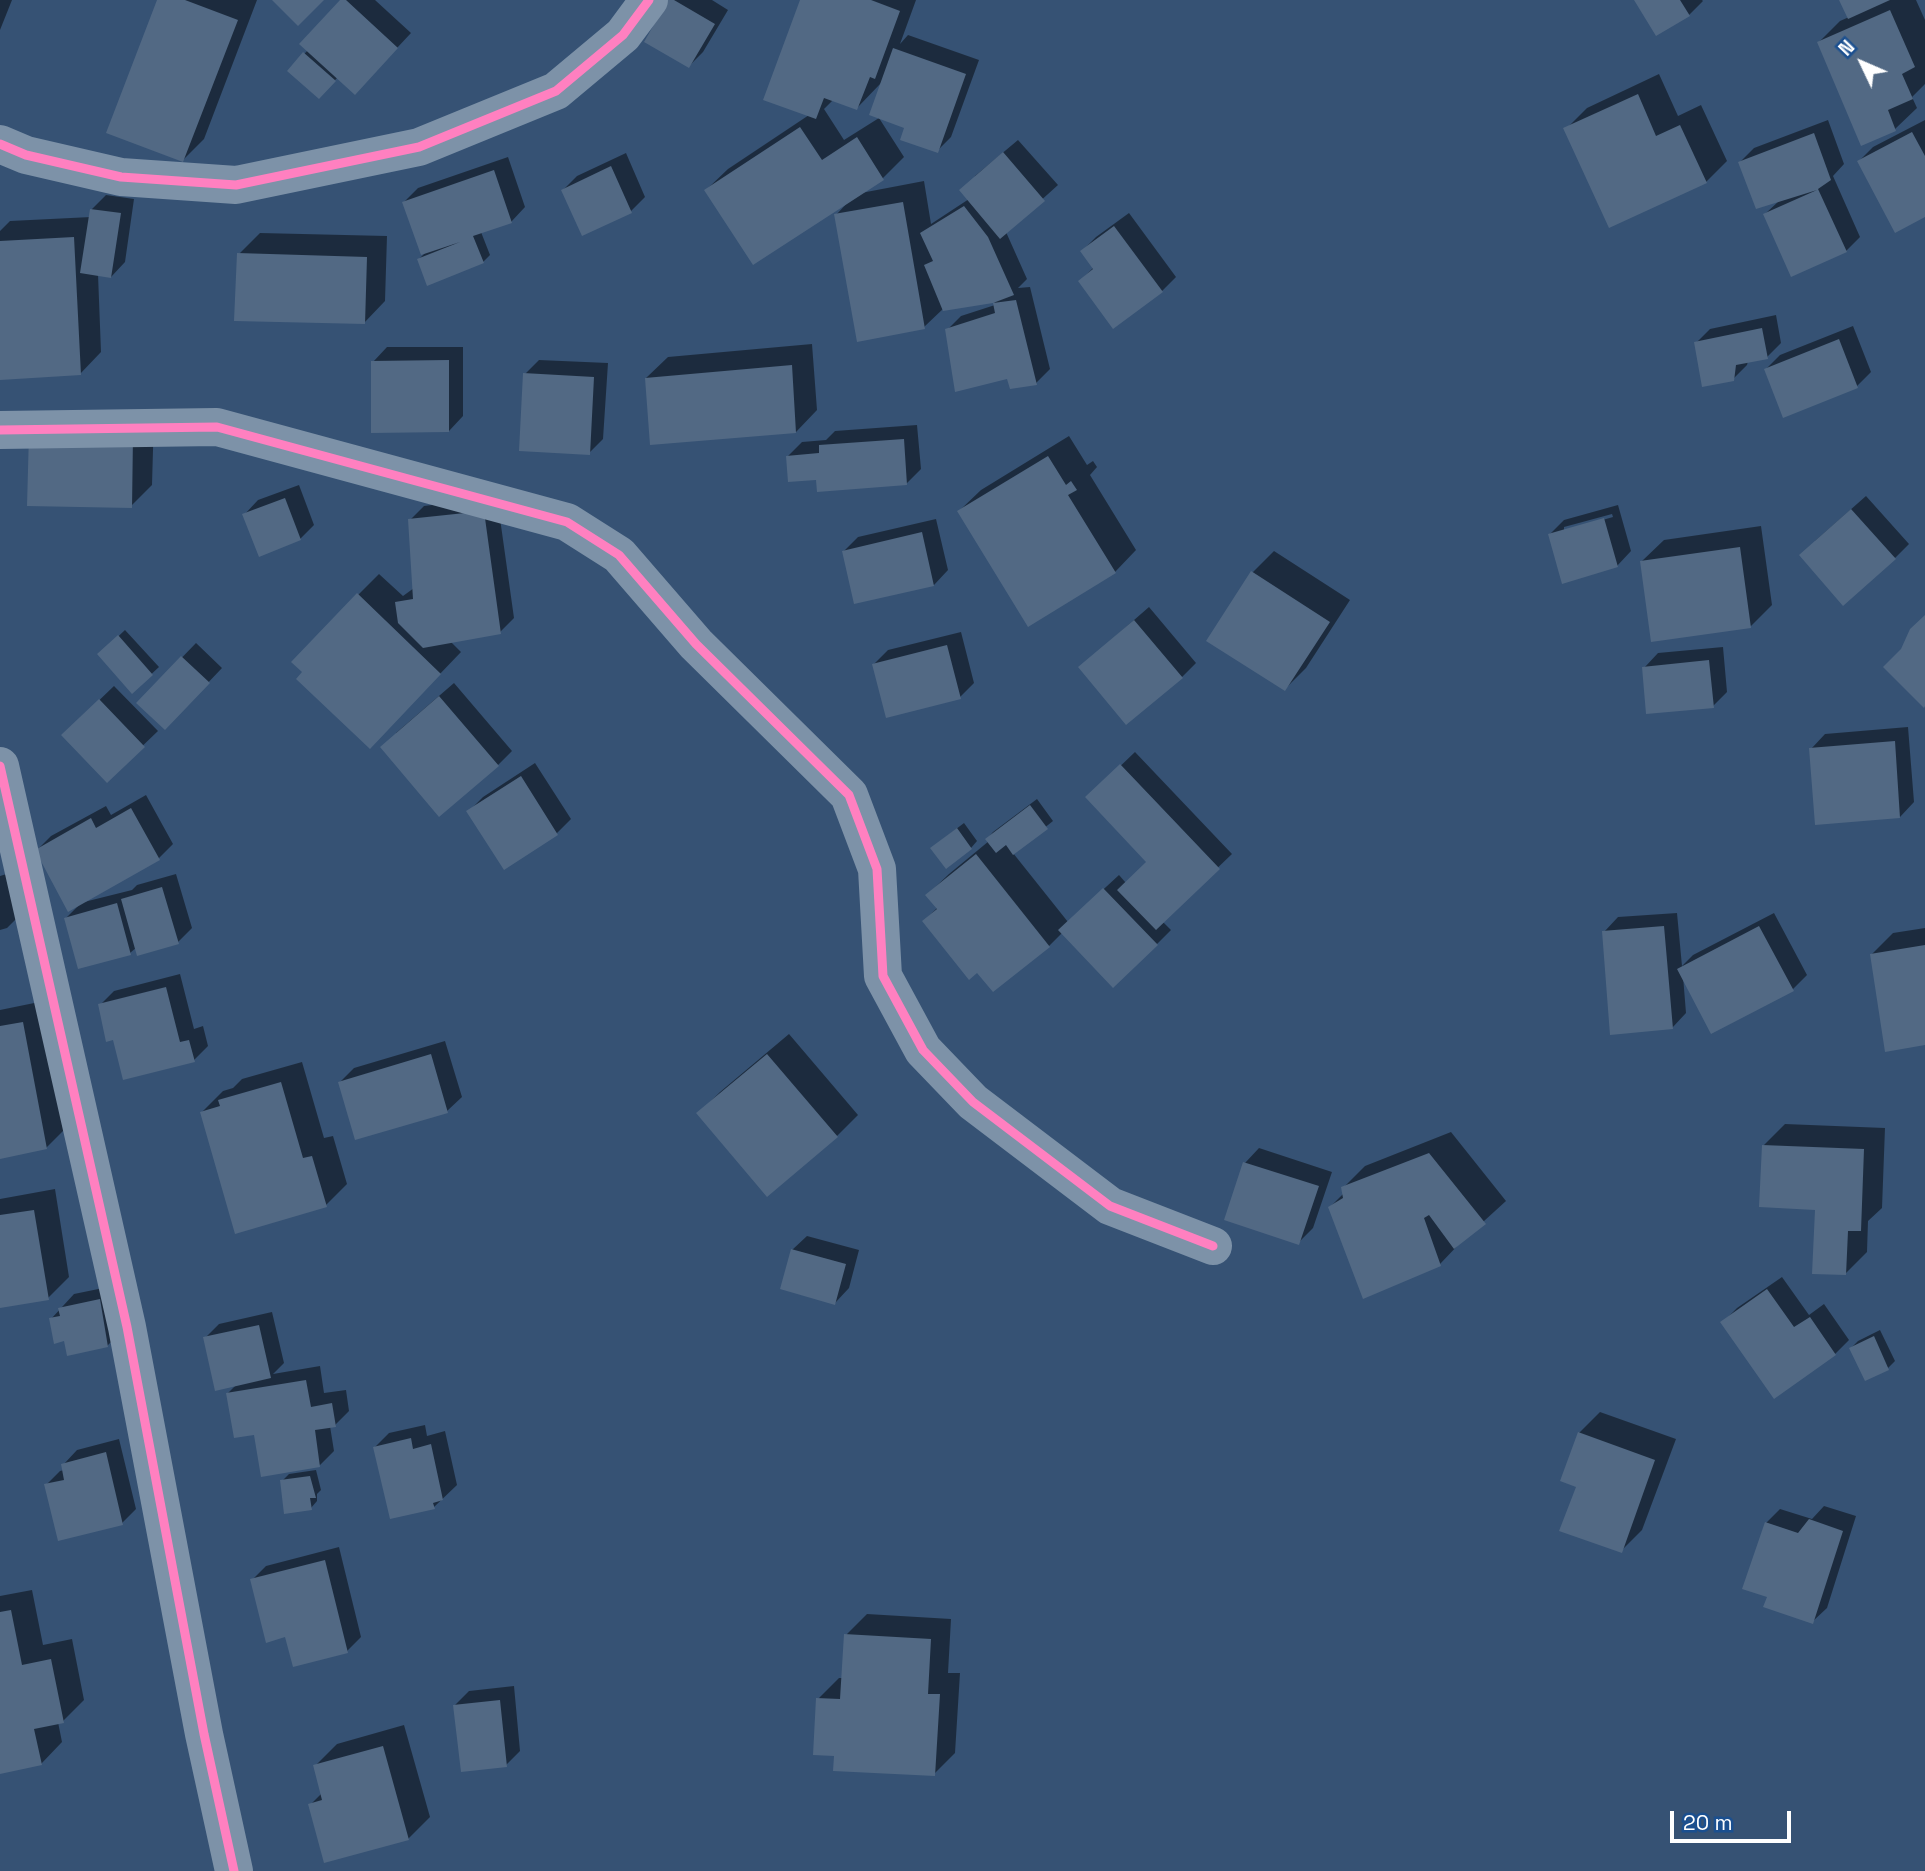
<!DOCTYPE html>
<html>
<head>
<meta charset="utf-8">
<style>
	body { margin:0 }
	#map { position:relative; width:1925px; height:1871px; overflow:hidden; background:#365274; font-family:"Space Grotesk",sans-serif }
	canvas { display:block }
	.north { position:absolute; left:1827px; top:28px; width:70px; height:70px; -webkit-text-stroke:5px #1b4f8f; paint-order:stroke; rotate:314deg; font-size:19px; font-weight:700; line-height:28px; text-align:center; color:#fff }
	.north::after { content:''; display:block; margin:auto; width:24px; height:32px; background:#fff; clip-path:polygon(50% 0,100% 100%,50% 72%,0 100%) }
	.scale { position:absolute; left:1670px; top:1811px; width:121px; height:32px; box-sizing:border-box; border:4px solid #fff; border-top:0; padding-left:9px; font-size:21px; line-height:24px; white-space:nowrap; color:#fff; -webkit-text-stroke:5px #1b4f8f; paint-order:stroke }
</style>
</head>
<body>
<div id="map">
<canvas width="1925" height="1871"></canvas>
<div class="north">N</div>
<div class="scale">20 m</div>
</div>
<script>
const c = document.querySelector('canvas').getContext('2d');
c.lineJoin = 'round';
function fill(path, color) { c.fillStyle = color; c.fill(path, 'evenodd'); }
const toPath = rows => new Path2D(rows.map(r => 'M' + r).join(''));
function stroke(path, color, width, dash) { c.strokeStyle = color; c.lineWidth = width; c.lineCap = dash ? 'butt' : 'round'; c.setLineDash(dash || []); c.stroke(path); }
fill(toPath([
	[0,0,12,0,0,30],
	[159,0,257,0,204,139,183,160],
	[343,0,375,0,411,33,369,78,338,77,319,97,289,70,308,50],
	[670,0,712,0,728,10,703,52,689,66],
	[802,0,916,0,900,44,908,35,979,60,951,137,937,151,906,127,882,82,857,108,833,100,824,109,844,140,879,118,904,157,883,178,861,193,924,181,931,224,969,199,975,176,1018,140,1058,185,1006,232,1027,279,1018,288,1030,287,1050,369,1036,383,1009,376,947,330,961,316,995,305,994,301,944,308,924,327,836,215,847,203,706,190,728,169,809,115],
	[1637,0,1702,0,1703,1,1689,15],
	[1841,0,1916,0,1925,20,1925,84,1912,97,1917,108,1895,129,1862,143,1819,42,1840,21,1849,17],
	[1659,74,1678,116,1701,105,1727,161,1706,182,1566,129,1587,108],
	[1828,120,1844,164,1833,176,1860,237,1846,251,1765,214,1780,200,1740,162,1754,148],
	[1925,120,1925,215,1859,161,1873,147],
	[626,153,645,197,631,211,563,190,577,176],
	[508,157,525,207,511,222,481,232,490,255,483,262,419,259,427,251,404,202,418,188],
	[106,195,134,199,125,262,111,277,98,274,101,352,80,374,0,378,0,231,10,221,91,217,92,209],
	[1129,213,1176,277,1162,291,1114,326,1080,281,1094,267,1082,251,1096,237],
	[260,233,387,236,385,301,364,323,239,254],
	[1776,315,1781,343,1767,357,1748,361,1747,365,1733,379,1696,343,1710,329],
	[1853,326,1871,372,1857,386,1766,369,1780,355],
	[812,344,817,410,796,432,646,378,668,357],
	[387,347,463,347,463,416,449,431,373,362],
	[539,360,608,363,603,439,589,453,525,374],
	[154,415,152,485,131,506,29,505],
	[917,425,921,469,907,483,818,478,788,456,802,442,826,440,835,431],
	[1069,436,1087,465,1093,461,1097,467,1090,475,1136,550,1115,572,959,511,981,490],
	[299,485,314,525,300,539,244,515,258,500],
	[1866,496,1909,544,1895,558,1815,541],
	[497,497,514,618,500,632,450,641,461,652,391,725,305,672,358,595,379,574,403,596,414,588,410,520,424,506],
	[1618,505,1631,551,1617,566,1550,534,1564,520],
	[1612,514,1613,517,1564,531,1564,527],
	[936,519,948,570,934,585,844,551,858,537],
	[1761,526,1772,605,1751,626,1642,561,1664,540],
	[1274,551,1350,600,1306,668,1285,689,1209,640,1253,572],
	[1149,607,1196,663,1182,677,1080,667],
	[125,630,159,667,132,692,106,648],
	[961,632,974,683,960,697,874,664,888,650],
	[196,643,222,668,165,728,139,702],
	[1723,647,1727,692,1713,706,1644,668,1658,653],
	[454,683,512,751,498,765,396,733],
	[114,686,158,731,107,780,63,735],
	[1908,727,1914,802,1900,817,1811,749,1825,734],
	[1135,752,1232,854,1162,921,1171,930,1157,944,1063,932,1049,946,978,971,924,921,938,907,927,895,949,874,989,841,987,839,993,832,1037,799,1053,821,1013,853,1068,922,1119,875,1126,883,1148,862,1088,797],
	[535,763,571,819,557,833,505,867,469,811,483,797],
	[146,795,173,844,159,858,80,903,132,890,137,885,176,874,192,928,178,942,137,947,130,953,66,918,80,904,37,850,51,836,106,806,111,815],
	[964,823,977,841,971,848,939,842],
	[10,873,21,914,7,928,0,930,0,876],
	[1677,913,1682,966,1693,955,1774,913,1807,975,1793,989,1683,976,1686,1013,1672,1028,1604,932,1618,917],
	[1925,928,1925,1043,1872,954,1893,933],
	[180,974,194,1029,203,1026,208,1046,194,1060,100,1005,114,991],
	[44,1001,68,1126,46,1148,0,1157,0,1010],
	[789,1034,858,1115,837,1136,699,1113,720,1092],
	[445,1041,462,1097,447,1111,356,1138,340,1082,354,1068],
	[302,1062,324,1138,333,1136,347,1184,326,1205,201,1113,223,1091,233,1088,242,1079],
	[1785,1124,1885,1128,1882,1208,1868,1221,1867,1252,1845,1274,1817,1208,1763,1146],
	[1451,1132,1506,1201,1461,1242,1440,1264,1330,1207,1344,1193,1343,1188,1365,1166],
	[1259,1148,1332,1172,1313,1228,1298,1243,1245,1163],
	[55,1189,69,1277,48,1298,0,1307,0,1199],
	[807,1236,859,1250,849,1288,835,1303,792,1250],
	[1782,1277,1809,1315,1824,1304,1849,1340,1835,1354,1723,1322,1737,1308],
	[113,1286,122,1331,107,1346,51,1319,74,1294],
	[272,1312,284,1363,273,1374,320,1366,324,1393,346,1390,349,1411,335,1425,330,1426,334,1451,320,1465,256,1433,228,1393,237,1384,205,1338,219,1324],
	[1880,1330,1895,1361,1888,1368,1851,1348,1858,1341],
	[1600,1412,1676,1439,1642,1530,1621,1551,1578,1486,1579,1433],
	[425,1425,427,1436,445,1431,457,1485,434,1507,375,1447,389,1433],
	[119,1439,136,1509,122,1523,46,1485,60,1471,64,1470,63,1465,77,1450],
	[316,1470,321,1490,317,1494,317,1501,311,1508,282,1481,289,1474],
	[1824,1506,1856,1516,1827,1608,1812,1622,1769,1596,1766,1523,1780,1509,1812,1519],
	[339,1547,361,1637,347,1651,287,1635,252,1580,266,1566],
	[32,1590,43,1645,72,1639,84,1700,63,1721,58,1722,62,1742,41,1764,0,1772,0,1596],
	[867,1614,951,1619,948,1673,960,1673,955,1753,934,1774,836,1754,818,1699,839,1678,843,1678,846,1635],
	[514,1686,520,1751,506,1765,455,1705,469,1691],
	[404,1725,430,1817,408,1839,310,1805,322,1793,315,1766,337,1744]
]), '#0007');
fill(toPath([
	[157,0,185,0,238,20,183,162,106,133],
	[272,0,324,0,298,26],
	[340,0,346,0,398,48,355,95,299,44],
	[668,0,674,0,715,24,689,68,644,42],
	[800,0,871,0,900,11,875,79,870,77,857,110,824,98,816,119,763,100],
	[1634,0,1680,0,1690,16,1656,36],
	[1839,0,1890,0,1848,19],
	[1890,10,1915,67,1902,74,1913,99,1888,110,1896,131,1861,146,1817,42],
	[893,48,966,74,938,153,900,140,904,128,869,115],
	[303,52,336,81,319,99,287,71],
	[1638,94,1656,136,1680,125,1707,183,1609,228,1563,128],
	[800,127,822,160,857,137,884,180,753,265,704,190],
	[1912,132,1925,156,1925,217,1895,233,1857,161],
	[1814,133,1831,180,1818,189,1847,252,1791,277,1763,214,1817,190,1756,209,1738,162],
	[1003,152,1045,201,1000,239,959,190],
	[611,166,632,213,582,236,561,190],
	[494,170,512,223,473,236,484,263,427,286,417,259,460,242,421,255,402,202],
	[903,202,925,329,857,342,834,214],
	[964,206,988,237,1014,295,993,303,943,311,924,265,933,261,920,233],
	[90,209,121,213,111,278,80,273],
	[1114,226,1163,292,1113,329,1078,281,1093,269,1080,251],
	[74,237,81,375,0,380,0,241],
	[237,253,367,257,365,324,234,321],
	[1016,300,1037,385,1010,389,1007,379,955,392,945,329,995,313,993,303],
	[1762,328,1768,359,1736,365,1734,381,1702,387,1694,342],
	[1839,339,1858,388,1783,418,1764,369],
	[449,360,449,432,371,433,371,361],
	[792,365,796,433,650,445,645,378],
	[523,373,594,377,590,455,519,451],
	[29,433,133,435,132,508,27,506],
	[904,439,907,485,817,492,816,480,788,482,786,456,819,453,819,445],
	[1048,456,1066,485,1071,481,1077,490,1068,495,1116,573,1028,627,957,511],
	[285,498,301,540,259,557,242,514],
	[1851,509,1896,559,1843,606,1799,555],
	[484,511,501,634,423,648,398,623,395,602,413,599,408,519],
	[1604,518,1618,567,1562,584,1548,534],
	[922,532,934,586,854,604,842,551],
	[1740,547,1751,628,1651,642,1640,561],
	[1251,571,1330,622,1285,691,1206,641],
	[357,593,441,674,370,749,296,679,302,672,291,662],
	[1925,615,1925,706,1924,708,1883,667,1901,649,1910,629],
	[1134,620,1183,678,1126,725,1078,667],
	[118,635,153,675,132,694,97,654],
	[947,645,961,699,886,718,872,664],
	[181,656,210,683,165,730,136,703],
	[1709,660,1714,708,1646,714,1642,667],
	[439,696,499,766,439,817,380,747],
	[99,699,145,747,107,783,61,735],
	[1895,741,1900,818,1815,825,1809,748],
	[1120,764,1220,869,1156,930,1117,890,1146,862,1085,797],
	[521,776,558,835,504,870,466,811],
	[1030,805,1048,829,1013,855,1006,845,996,853,985,839],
	[131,808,160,860,68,912,35,850,91,818,96,828],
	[957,828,972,849,946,869,930,848],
	[976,854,1050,947,993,992,977,973,969,980,922,921,937,909,925,895],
	[162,887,179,944,137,956,121,899],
	[1103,888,1158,945,1113,988,1058,930],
	[117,903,131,955,78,969,64,918],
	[1664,926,1673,1029,1610,1035,1602,931],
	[1759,926,1794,991,1711,1034,1677,969],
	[1925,945,1925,1045,1885,1052,1870,954],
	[166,987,180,1042,189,1040,195,1062,123,1080,113,1040,106,1042,98,1004],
	[23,1022,47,1149,0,1159,0,1026],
	[431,1054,448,1113,355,1140,338,1082],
	[767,1054,838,1137,767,1197,696,1113],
	[281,1082,303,1158,312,1156,327,1207,235,1234,200,1112,220,1106,218,1100],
	[1762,1145,1864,1149,1861,1231,1848,1231,1846,1275,1812,1274,1815,1210,1759,1207],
	[1429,1153,1486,1224,1454,1249,1429,1215,1424,1218,1441,1266,1363,1299,1328,1207,1343,1198,1341,1187],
	[1243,1162,1319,1186,1299,1245,1224,1220],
	[34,1210,49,1300,0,1308,0,1215],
	[791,1249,846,1264,835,1305,780,1289],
	[1767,1289,1794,1327,1810,1317,1836,1355,1774,1399,1720,1322],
	[100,1299,108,1347,67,1356,64,1341,54,1344,49,1318,60,1316,58,1308],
	[259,1325,271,1378,215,1391,203,1337],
	[1874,1336,1889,1370,1865,1381,1849,1348],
	[306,1380,311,1407,332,1403,336,1427,315,1430,320,1467,261,1477,254,1435,234,1438,226,1393],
	[1578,1432,1655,1460,1622,1553,1559,1531,1576,1487,1560,1481],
	[411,1438,413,1449,431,1444,443,1500,433,1503,435,1509,390,1519,373,1447],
	[106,1452,123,1525,58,1541,44,1484,64,1480,61,1464],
	[310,1476,316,1498,310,1498,312,1510,284,1514,280,1480],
	[1809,1519,1843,1531,1813,1624,1763,1607,1767,1597,1742,1589,1765,1522,1798,1533],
	[325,1560,348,1653,293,1667,285,1637,266,1643,250,1579],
	[11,1610,22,1665,51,1659,64,1723,34,1729,42,1765,0,1774,0,1612],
	[844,1634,931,1639,928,1694,940,1694,935,1776,833,1771,834,1756,813,1755,816,1698,840,1699],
	[500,1700,507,1767,461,1772,453,1705],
	[383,1746,409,1840,324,1863,308,1804,322,1800,313,1765]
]), '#526984');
stroke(toPath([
	[0,144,26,155,121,177,236,185,419,147,556,91,623,35,649,0],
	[0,430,217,427,567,522,619,555,696,644,849,795,877,869,883,976,923,1050,973,1102,1110,1206,1213,1246],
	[0,766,127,1327,204,1734,234,1871]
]), '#7d92a8', 38);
stroke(toPath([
	[0,144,26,155,121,177,236,185,419,147,556,91,623,35,649,0],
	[0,430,217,427,567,522,619,555,696,644,849,795,877,869,883,976,923,1050,973,1102,1110,1206,1213,1246],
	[0,766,127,1327,204,1734,234,1871]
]), '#ff80c0', 9);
</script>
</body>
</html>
